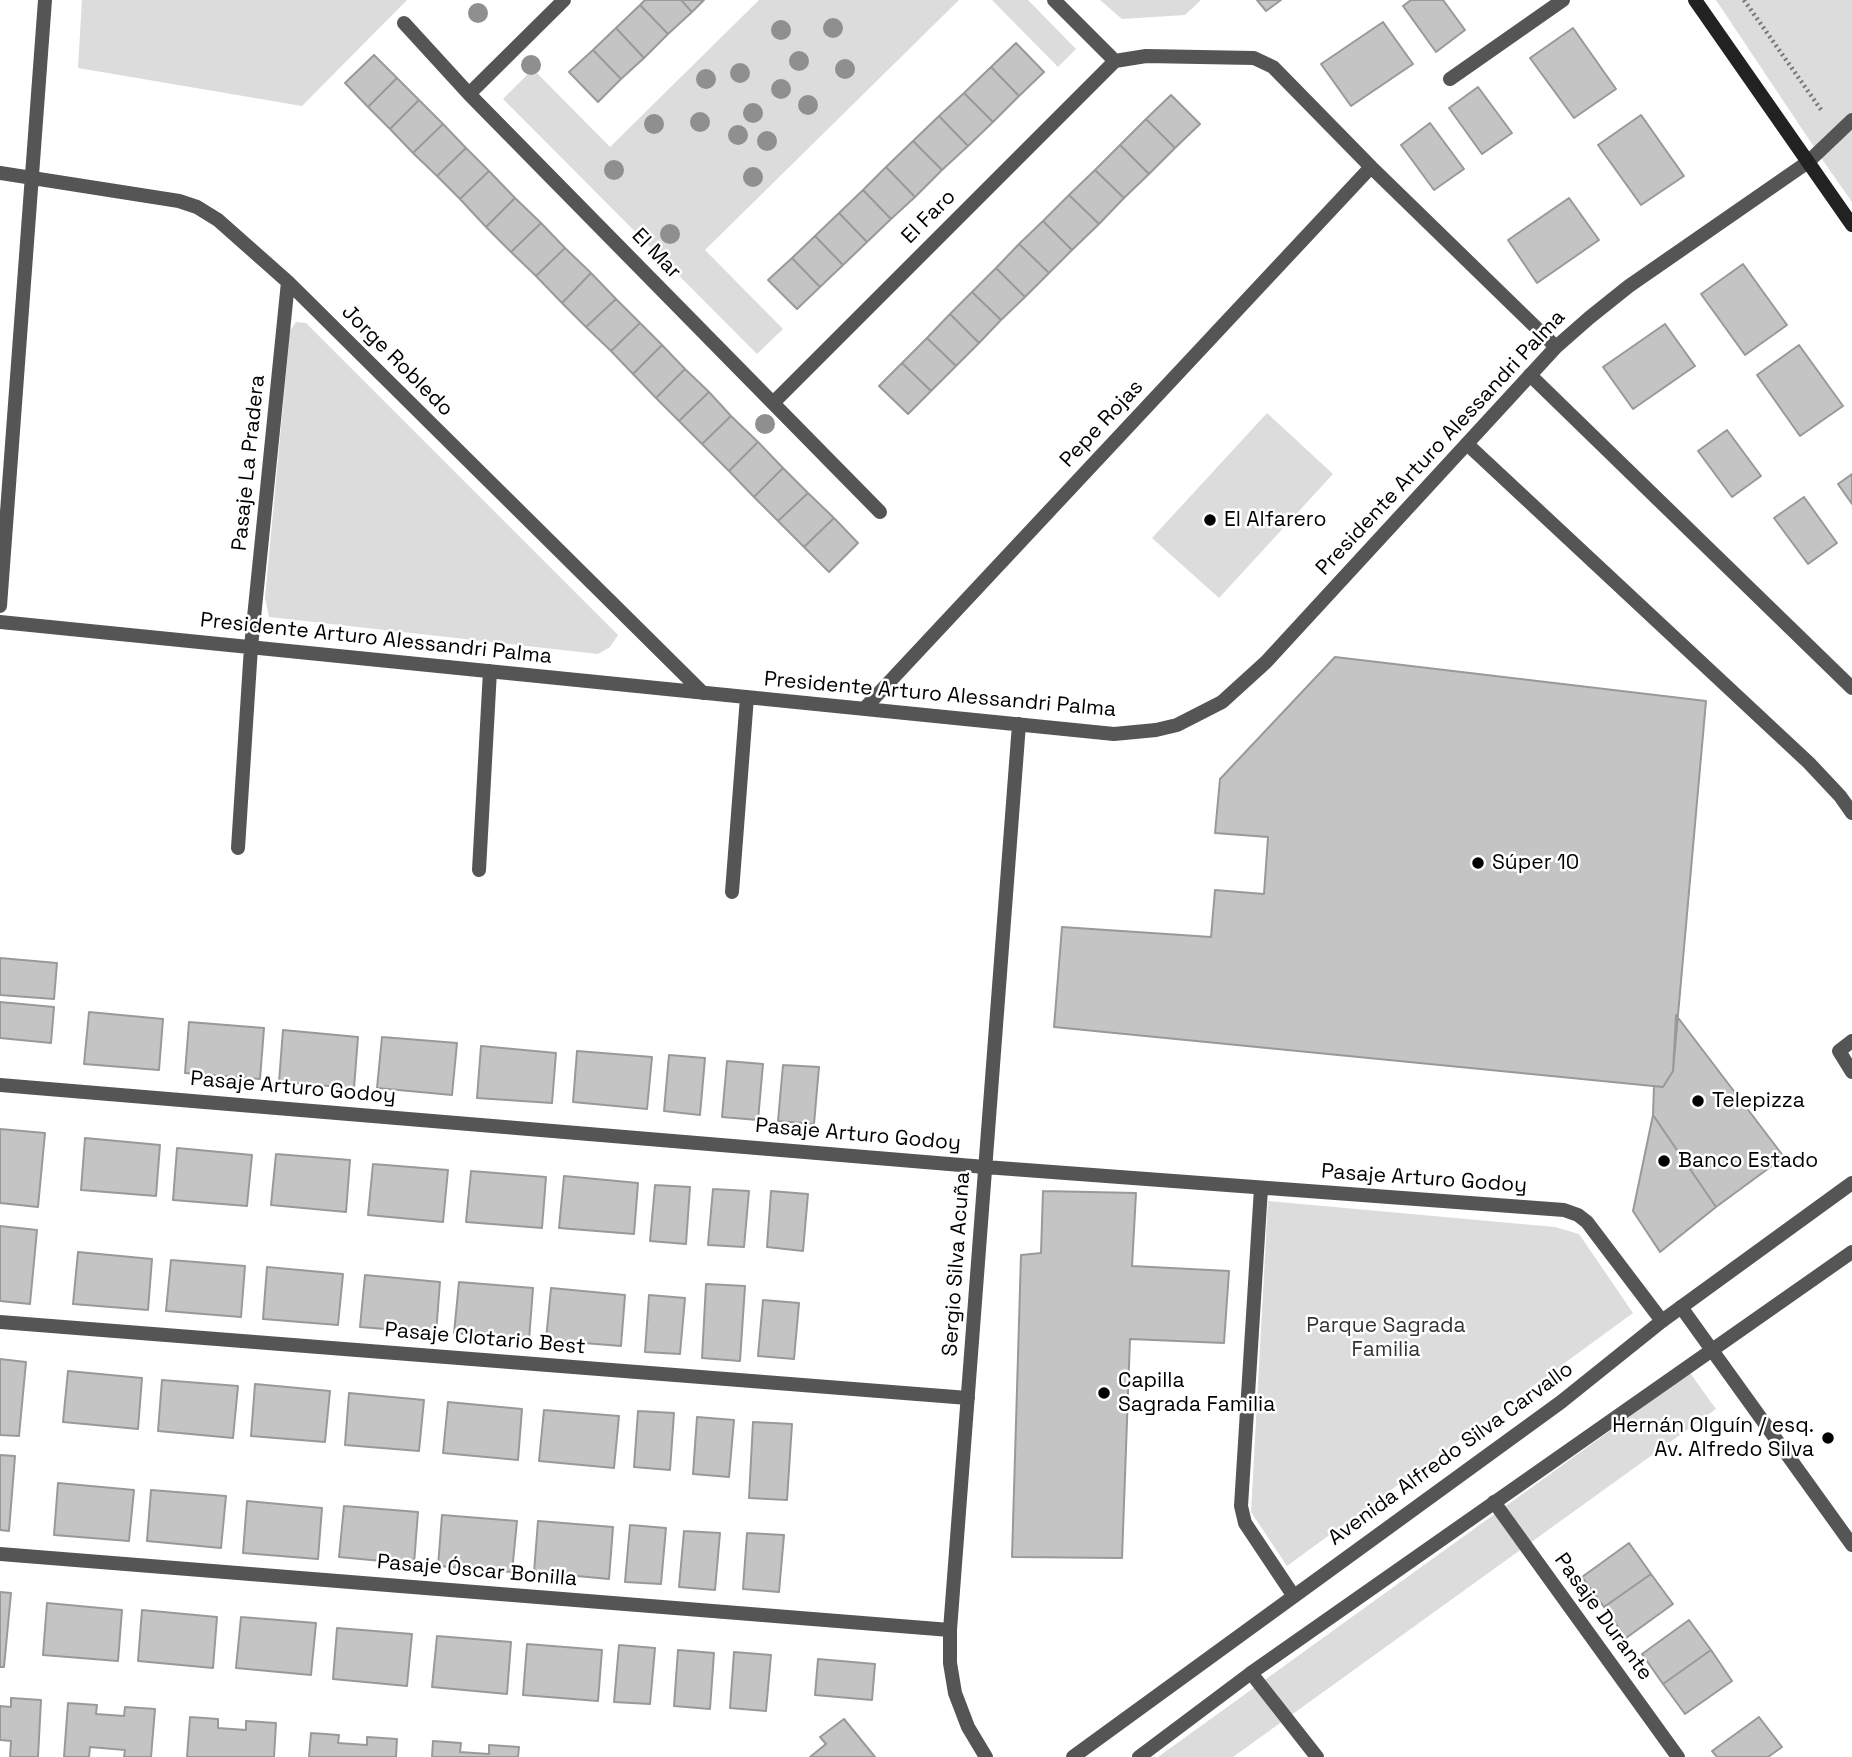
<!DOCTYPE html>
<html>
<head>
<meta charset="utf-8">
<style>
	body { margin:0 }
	canvas { display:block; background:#fff }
</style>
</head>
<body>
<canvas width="1852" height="1757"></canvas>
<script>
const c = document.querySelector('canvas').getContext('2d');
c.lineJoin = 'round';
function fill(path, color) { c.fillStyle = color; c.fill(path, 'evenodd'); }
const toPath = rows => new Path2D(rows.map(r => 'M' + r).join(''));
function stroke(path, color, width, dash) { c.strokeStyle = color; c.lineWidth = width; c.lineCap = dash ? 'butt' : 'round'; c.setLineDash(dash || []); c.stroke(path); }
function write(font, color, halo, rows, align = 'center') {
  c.font = font + ' "Space Grotesk",sans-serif'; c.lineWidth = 5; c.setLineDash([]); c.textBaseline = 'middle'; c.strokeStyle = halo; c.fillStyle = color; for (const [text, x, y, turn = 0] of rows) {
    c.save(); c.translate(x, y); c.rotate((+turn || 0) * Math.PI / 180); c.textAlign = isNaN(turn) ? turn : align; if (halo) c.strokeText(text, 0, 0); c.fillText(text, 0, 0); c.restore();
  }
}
fill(toPath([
	[82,0,407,0,302,106,78,68],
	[759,0,959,0,705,250,783,329,757,354,503,99,533,69,610,147],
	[992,0,1028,0,1076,49,1058,67],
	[1100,0,1201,0,1185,15,1122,19],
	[1716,0,1852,0,1852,202,1826,165],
	[296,322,306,323,618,635,610,647,598,654,269,617,265,598,290,331],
	[1267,413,1333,474,1219,598,1152,538],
	[1268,1201,1555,1227,1579,1234,1633,1313,1287,1566,1251,1512],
	[1690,1373,1716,1409,1233,1757,1158,1757]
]), '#dcdcdc');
const building = toPath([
	[645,0,681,0,692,12,668,34,640,5,645,0],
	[681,0,704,0,692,12,681,0],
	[1257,0,1281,0,1266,11,1257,0],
	[1411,0,1443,0,1465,30,1436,52,1403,6,1411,0],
	[640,5,668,34,644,58,616,28,640,5],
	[1383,22,1413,64,1351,106,1321,64,1383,22],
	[616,28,644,58,621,79,593,50,616,28],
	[1573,28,1616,89,1574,118,1530,58,1573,28],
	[1016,43,1044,72,1019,96,991,67,1016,43],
	[593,50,621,79,598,102,569,72,593,50],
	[374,55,397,78,368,107,345,83,374,55],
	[991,67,1019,96,993,122,964,93,991,67],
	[397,78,419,100,390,129,368,107,397,78],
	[1478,87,1512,133,1482,154,1449,108,1478,87],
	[964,93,993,122,968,146,939,116,964,93],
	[1171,95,1200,124,1175,148,1146,119,1171,95],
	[419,100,443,124,413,153,390,129,419,100],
	[1641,115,1684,176,1641,205,1598,145,1641,115],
	[939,116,968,146,942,170,913,141,939,116],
	[1146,119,1175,148,1149,174,1120,145,1146,119],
	[1430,123,1464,169,1434,190,1401,145,1430,123],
	[443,124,466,148,437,176,413,153,443,124],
	[913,141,942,170,915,197,886,167,913,141],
	[1120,145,1149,174,1124,198,1095,170,1120,145],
	[466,148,489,171,460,199,437,176,466,148],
	[886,167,915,197,891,219,863,190,886,167],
	[1095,170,1124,198,1099,224,1069,195,1095,170],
	[489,171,515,198,486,227,460,199,489,171],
	[863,190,891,219,867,242,839,213,863,190],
	[1069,195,1099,224,1072,250,1043,221,1069,195],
	[515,198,541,223,511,252,486,227,515,198],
	[1569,198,1599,240,1537,283,1508,240,1569,198],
	[839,213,867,242,843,265,815,236,839,213],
	[1043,221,1072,250,1049,273,1019,244,1043,221],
	[541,223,565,248,536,276,511,252,541,223],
	[815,236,843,265,820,287,792,258,815,236],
	[1019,244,1049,273,1025,297,996,268,1019,244],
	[565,248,591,273,562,303,536,276,565,248],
	[792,258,820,287,797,309,768,280,792,258],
	[1743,264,1787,325,1745,355,1701,294,1743,264],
	[996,268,1025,297,1001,320,972,292,996,268],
	[591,273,616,299,586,327,562,303,591,273],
	[972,292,1001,320,979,343,950,314,972,292],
	[616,299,640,323,611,351,586,327,616,299],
	[950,314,979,343,956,366,927,338,950,314],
	[640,323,662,345,633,374,611,351,640,323],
	[1665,324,1695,366,1633,409,1603,367,1665,324],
	[927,338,956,366,931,391,902,363,927,338],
	[662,345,685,369,656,398,633,374,662,345],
	[1799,345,1843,406,1800,436,1757,375,1799,345],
	[902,363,931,391,908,414,879,386,902,363],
	[685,369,709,392,679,421,656,398,685,369],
	[709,392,731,416,702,444,679,421,709,392],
	[731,416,758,442,729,471,702,444,731,416],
	[1727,430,1761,476,1732,497,1698,451,1727,430],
	[758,442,783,468,754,497,729,471,758,442],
	[783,468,808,493,778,521,754,497,783,468],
	[1852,474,1852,504,1838,484,1852,474],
	[808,493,834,518,804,547,778,521,808,493],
	[1804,497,1837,543,1808,564,1774,518,1804,497],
	[834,518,858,543,829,572,804,547,834,518],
	[1335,657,1706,701,1673,1071,1663,1087,1054,1027,1062,927,1211,937,1215,890,1264,894,1268,837,1215,833,1220,779,1335,657],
	[0,958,57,963,54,999,0,995,0,958],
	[0,1002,54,1007,51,1043,0,1038,0,1002],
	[89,1012,163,1019,159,1070,84,1064,89,1012],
	[1676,1015,1784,1157,1716,1207,1653,1115,1654,1086,1663,1087,1673,1071,1676,1015],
	[189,1022,264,1028,260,1079,185,1073,189,1022],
	[283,1030,358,1037,354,1088,279,1082,283,1030],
	[382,1037,457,1043,452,1095,377,1088,382,1037],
	[481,1046,556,1053,552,1103,477,1098,481,1046],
	[577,1051,652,1057,647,1109,573,1102,577,1051],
	[669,1055,705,1058,700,1115,664,1111,669,1055],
	[727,1061,763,1064,758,1120,722,1117,727,1061],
	[783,1065,819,1067,814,1124,778,1121,783,1065],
	[1653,1115,1716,1207,1660,1252,1633,1211,1653,1115],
	[0,1129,45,1133,38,1207,0,1203,0,1129],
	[85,1138,160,1145,156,1196,81,1190,85,1138],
	[177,1148,252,1155,247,1206,173,1200,177,1148],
	[276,1154,350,1160,346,1212,271,1205,276,1154],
	[373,1164,448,1170,443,1222,368,1215,373,1164],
	[471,1171,546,1177,542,1228,466,1222,471,1171],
	[564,1176,638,1183,634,1234,559,1228,564,1176],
	[655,1185,690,1187,686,1244,650,1241,655,1185],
	[713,1189,749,1191,744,1247,708,1245,713,1189],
	[771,1191,808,1194,803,1251,767,1247,771,1191],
	[1043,1191,1136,1193,1132,1266,1229,1271,1224,1343,1130,1339,1122,1558,1012,1557,1021,1255,1041,1253,1043,1191],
	[0,1226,37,1230,30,1304,0,1301,0,1226],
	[78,1252,152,1259,148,1310,73,1304,78,1252],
	[171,1260,245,1266,241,1317,166,1311,171,1260],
	[267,1267,343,1274,338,1325,263,1319,267,1267],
	[365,1275,440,1282,436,1333,360,1327,365,1275],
	[459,1282,533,1288,529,1340,454,1333,459,1282],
	[706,1284,745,1286,740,1361,702,1358,706,1284],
	[551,1288,625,1295,621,1346,546,1340,551,1288],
	[649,1295,685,1298,680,1354,645,1352,649,1295],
	[763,1300,799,1303,794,1359,758,1356,763,1300],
	[0,1359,26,1362,19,1436,0,1435,0,1359],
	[68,1371,142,1378,138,1429,63,1422,68,1371],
	[162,1380,238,1386,233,1438,158,1431,162,1380],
	[255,1384,330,1391,325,1442,251,1436,255,1384],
	[349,1393,424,1400,419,1451,345,1445,349,1393],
	[448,1402,522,1409,518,1460,443,1453,448,1402],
	[544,1410,619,1416,614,1468,539,1461,544,1410],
	[638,1411,674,1413,670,1470,634,1467,638,1411],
	[697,1417,734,1420,729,1477,693,1474,697,1417],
	[753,1422,792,1424,787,1500,749,1498,753,1422],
	[0,1455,15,1456,9,1531,0,1530,0,1455],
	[58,1483,134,1490,129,1541,54,1535,58,1483],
	[151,1490,226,1496,221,1548,147,1541,151,1490],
	[247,1501,322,1508,318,1559,243,1553,247,1501],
	[344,1506,418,1512,414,1564,339,1557,344,1506],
	[442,1515,517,1521,512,1572,438,1566,442,1515],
	[538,1521,613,1527,609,1579,534,1572,538,1521],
	[630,1525,666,1528,661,1584,625,1582,630,1525],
	[684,1531,720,1533,715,1590,679,1587,684,1531],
	[747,1533,784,1535,779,1592,743,1589,747,1533],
	[1629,1543,1651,1574,1604,1607,1582,1577,1629,1543],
	[1651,1574,1673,1604,1626,1638,1604,1607,1651,1574],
	[0,1592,11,1593,4,1667,0,1667,0,1592],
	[47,1603,122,1610,118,1661,43,1655,47,1603],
	[142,1610,217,1617,213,1668,138,1661,142,1610],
	[241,1617,316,1623,311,1675,236,1668,241,1617],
	[1689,1620,1711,1650,1663,1684,1642,1654,1689,1620],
	[337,1628,412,1634,407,1686,333,1679,337,1628],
	[437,1636,511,1642,507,1694,432,1687,437,1636],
	[527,1644,602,1650,598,1701,523,1695,527,1644],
	[619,1645,655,1648,650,1704,614,1702,619,1645],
	[678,1650,714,1653,710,1709,674,1706,678,1650],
	[1711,1650,1732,1681,1685,1714,1663,1684,1711,1650],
	[734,1652,771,1655,766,1711,730,1708,734,1652],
	[818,1659,875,1664,872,1700,815,1695,818,1659],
	[11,1698,41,1700,38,1757,10,1757,11,1741,0,1740,0,1706,11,1707,11,1698],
	[68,1703,97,1705,96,1714,124,1716,125,1707,155,1709,151,1757,124,1757,125,1750,90,1747,89,1757,64,1757,68,1703],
	[190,1717,218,1719,218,1728,246,1730,246,1721,276,1723,274,1757,187,1757,190,1717],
	[1759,1717,1782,1747,1768,1757,1717,1757,1712,1751,1759,1717],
	[844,1719,875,1757,810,1757,826,1744,820,1737,844,1719],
	[311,1733,339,1735,338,1743,367,1745,367,1737,397,1739,396,1757,309,1757,311,1733],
	[433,1741,461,1743,460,1752,489,1754,489,1745,519,1747,518,1757,432,1757,433,1741]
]);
fill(building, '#c4c4c4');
stroke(building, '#999', 2);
stroke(toPath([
	[1744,0,1822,111]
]), '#777', 4.5, [2, 3.5]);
stroke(toPath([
	[1530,375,1852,688],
	[1467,444,1809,763,1840,796,1852,813],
	[1852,1041,1839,1051,1852,1072]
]), '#555', 14);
stroke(toPath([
	[1054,0,1115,61],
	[404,23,469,94,880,512],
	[1115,61,1146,56,1254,58,1273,67,1371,167,1556,347],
	[1450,79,1563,0],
	[469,94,564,0],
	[0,173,179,201,197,207,218,220,288,282,703,693],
	[773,403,1115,61],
	[0,606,45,0],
	[0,622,1114,734,1156,730,1177,725,1222,702,1266,662,1556,347,1589,318,1629,286,1808,162,1852,120],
	[864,709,1371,167],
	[238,848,251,647,288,282],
	[479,870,490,671],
	[732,892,747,697],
	[0,1085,985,1167,1564,1210,1578,1215,1587,1222,1662,1321],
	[1261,1188,1241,1506,1245,1523,1293,1595],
	[1681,1307,1852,1545],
	[0,1322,968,1398],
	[1494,1502,1678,1757],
	[0,1554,950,1630],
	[1251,1673,1317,1757],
	[986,1757,968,1727,955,1693,950,1663,950,1630,1019,724]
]), '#555', 14);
stroke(toPath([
	[1073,1757,1561,1402,1662,1321,1852,1183],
	[1139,1757,1251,1673,1852,1252]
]), '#555', 14);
stroke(toPath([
	[1695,0,1852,225]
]), '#222', 14);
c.fillStyle = '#8f8f8f';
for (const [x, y] of [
	[478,13],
	[833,28],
	[781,30],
	[799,61],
	[531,65],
	[845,69],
	[740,73],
	[706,79],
	[781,89],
	[808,105],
	[753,113],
	[700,122],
	[654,124],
	[738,135],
	[767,141],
	[614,170],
	[753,177],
	[670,234],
	[765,424]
]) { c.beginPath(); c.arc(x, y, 10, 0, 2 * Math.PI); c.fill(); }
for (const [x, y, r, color] of [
	[1210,520,7,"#000"],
	[1478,863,7,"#000"],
	[1698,1101,7,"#000"],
	[1664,1161,7,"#000"],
	[1104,1393,7,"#000"],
	[1828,1438,7,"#000"]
]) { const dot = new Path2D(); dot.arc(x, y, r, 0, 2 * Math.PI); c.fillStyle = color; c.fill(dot); stroke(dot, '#fff', 2.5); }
write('21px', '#000', '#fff', [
	["El Faro",929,217,-45],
	["El Mar",656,254,46],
	["Jorge Robledo",397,361,45],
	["Pepe Rojas",1102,424,-47],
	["Presidente Arturo Alessandri Palma",1441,443,-47],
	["Pasaje La Pradera",249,463,-84],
	["Presidente Arturo Alessandri Palma",376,639,6],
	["Presidente Arturo Alessandri Palma",940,695,5],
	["Pasaje Arturo Godoy",293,1088,5],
	["Pasaje Arturo Godoy",858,1135,5],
	["Pasaje Arturo Godoy",1424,1179,4],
	["Sergio Silva Acuña",957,1264,-86],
	["Pasaje Clotario Best",485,1339,5],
	["Avenida Alfredo Silva Carvallo",1451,1454,-36],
	["Pasaje Óscar Bonilla",477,1571,5],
	["Pasaje Durante",1603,1617,54]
]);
write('21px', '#000', '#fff', [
	["El Alfarero",1224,520],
	["Súper 10",1492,863],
	["Telepizza",1712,1101],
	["Banco Estado",1678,1161],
	["Capilla",1118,1381],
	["Sagrada Familia",1118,1405],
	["Hernán Olguín / esq.",1814,1426,"right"],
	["Av. Alfredo Silva",1814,1450,"right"]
], 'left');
write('21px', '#333', '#fff', [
	["Parque Sagrada",1386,1326],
	["Familia",1386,1350]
]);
</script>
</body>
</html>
